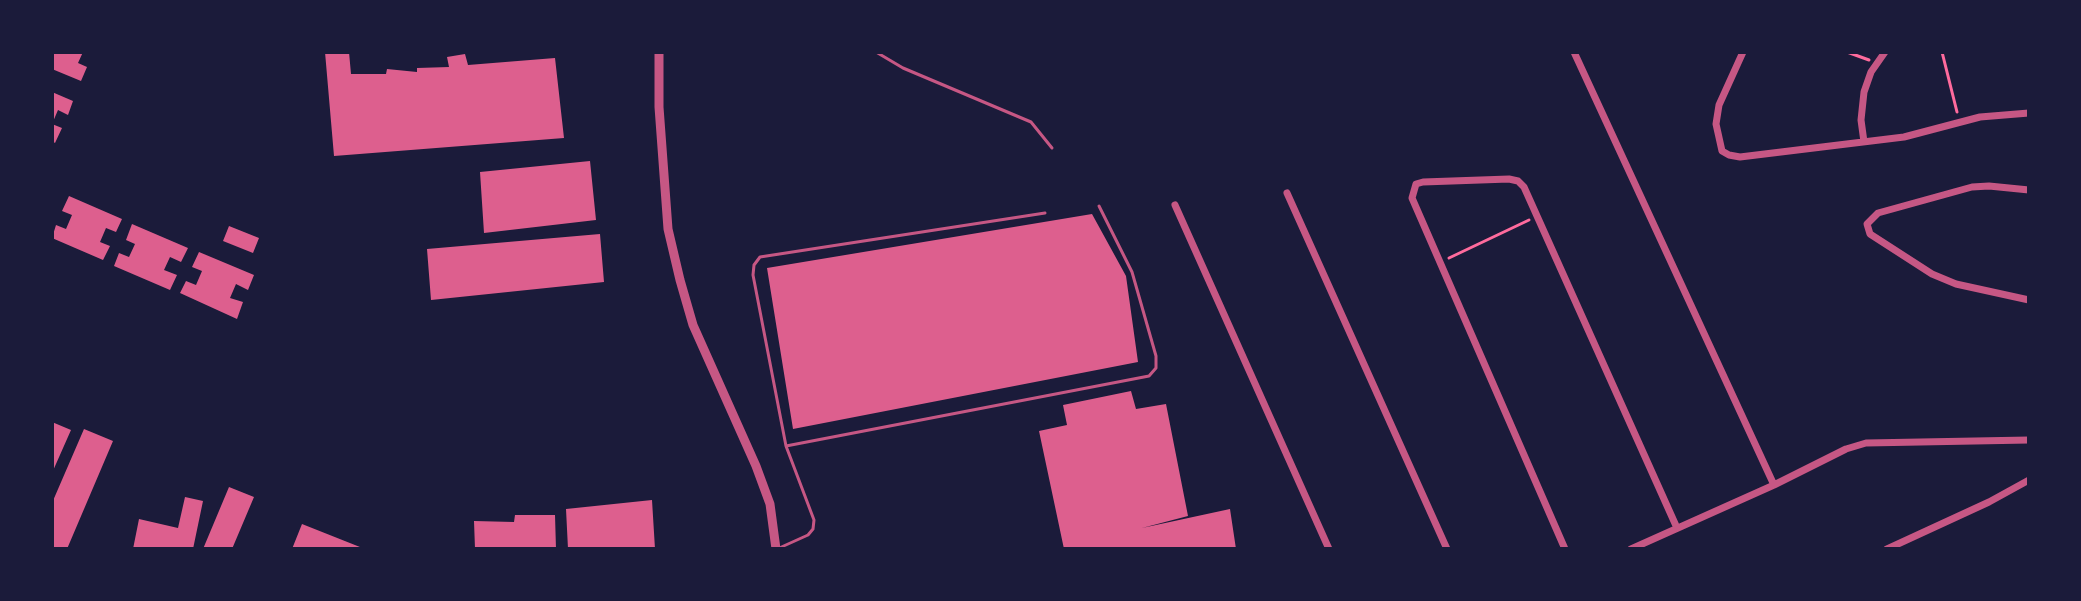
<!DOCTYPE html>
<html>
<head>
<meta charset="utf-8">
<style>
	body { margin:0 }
	#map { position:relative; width:2081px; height:601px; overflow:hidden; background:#1b1b3a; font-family:"Space Grotesk",sans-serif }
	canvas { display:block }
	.frame { position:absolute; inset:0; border:54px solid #1b1b3a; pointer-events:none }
</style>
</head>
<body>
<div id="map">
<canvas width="2081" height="601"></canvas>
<div class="frame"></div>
</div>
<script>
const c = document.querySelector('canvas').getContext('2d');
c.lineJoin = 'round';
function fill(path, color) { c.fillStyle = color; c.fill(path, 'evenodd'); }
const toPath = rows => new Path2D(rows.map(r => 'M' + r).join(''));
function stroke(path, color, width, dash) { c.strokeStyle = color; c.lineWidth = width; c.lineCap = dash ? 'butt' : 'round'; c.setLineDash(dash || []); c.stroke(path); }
fill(toPath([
	[52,52,83,52,78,63,87,67,81,81,52,69],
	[325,52,349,52,351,74,386,74,387,69,417,72,417,68,449,67,447,57,465,54,468,65,555,58,564,138,334,156],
	[52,92,73,101,68,115,58,110,52,124,62,128,55,143,52,141],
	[590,161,596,220,484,233,480,172],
	[69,196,122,219,116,232,106,228,100,242,110,246,103,260,52,238,56,225,66,229,72,215,62,211],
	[1092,214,1126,276,1138,362,793,429,767,268],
	[132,224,188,248,181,262,170,257,164,270,177,275,170,290,114,266,119,253,129,257,135,244,126,240],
	[229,226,259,238,253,253,223,241],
	[600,234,604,282,431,300,427,249],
	[199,252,254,275,248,290,236,284,230,298,243,302,237,319,180,293,186,281,196,285,202,271,192,267],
	[1131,391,1136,409,1166,404,1188,516,1142,528,1230,509,1236,549,1064,549,1039,431,1067,425,1063,405],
	[52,422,71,430,52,473],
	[84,429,113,441,67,549,52,549,52,503],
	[229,487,254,497,232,549,203,549],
	[185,497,203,501,193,549,133,549,139,519,178,528],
	[652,500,655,549,568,549,566,509],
	[515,515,555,515,556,549,475,549,474,521,514,522],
	[302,524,365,549,292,549]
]), '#dd5f8e');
stroke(toPath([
	[1847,52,1869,60],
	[1942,52,1957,112],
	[1449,258,1529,220]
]), '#ff6b9d', 3);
stroke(toPath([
	[876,52,903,68,1031,122,1052,148],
	[786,446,753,275,754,265,760,257,1045,213],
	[777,549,808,535,813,529,814,520,786,446,1149,376,1156,368,1156,356,1132,272,1099,206]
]), '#c65784', 3);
stroke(toPath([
	[1574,52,1774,485],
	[1743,52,1719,105,1716,124,1722,151,1729,155,1740,157,1904,137,1980,117,2029,113],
	[1864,142,1861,120,1864,92,1871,72,1885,52],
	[2029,190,1989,186,1972,187,1878,213,1867,224,1870,234,1932,274,1956,284,2029,300],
	[1287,193,1447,549],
	[1175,205,1329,549],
	[1565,549,1412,198,1416,184,1423,182,1509,179,1518,181,1524,187,1677,528],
	[1631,549,1774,485,1846,449,1866,443,2029,440],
	[1887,549,1989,502,2029,480]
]), '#c65784', 7);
stroke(toPath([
	[659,52,659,107,668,229,680,280,693,325,756,466,770,504,776,549]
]), '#c65784', 9);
</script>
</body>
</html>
